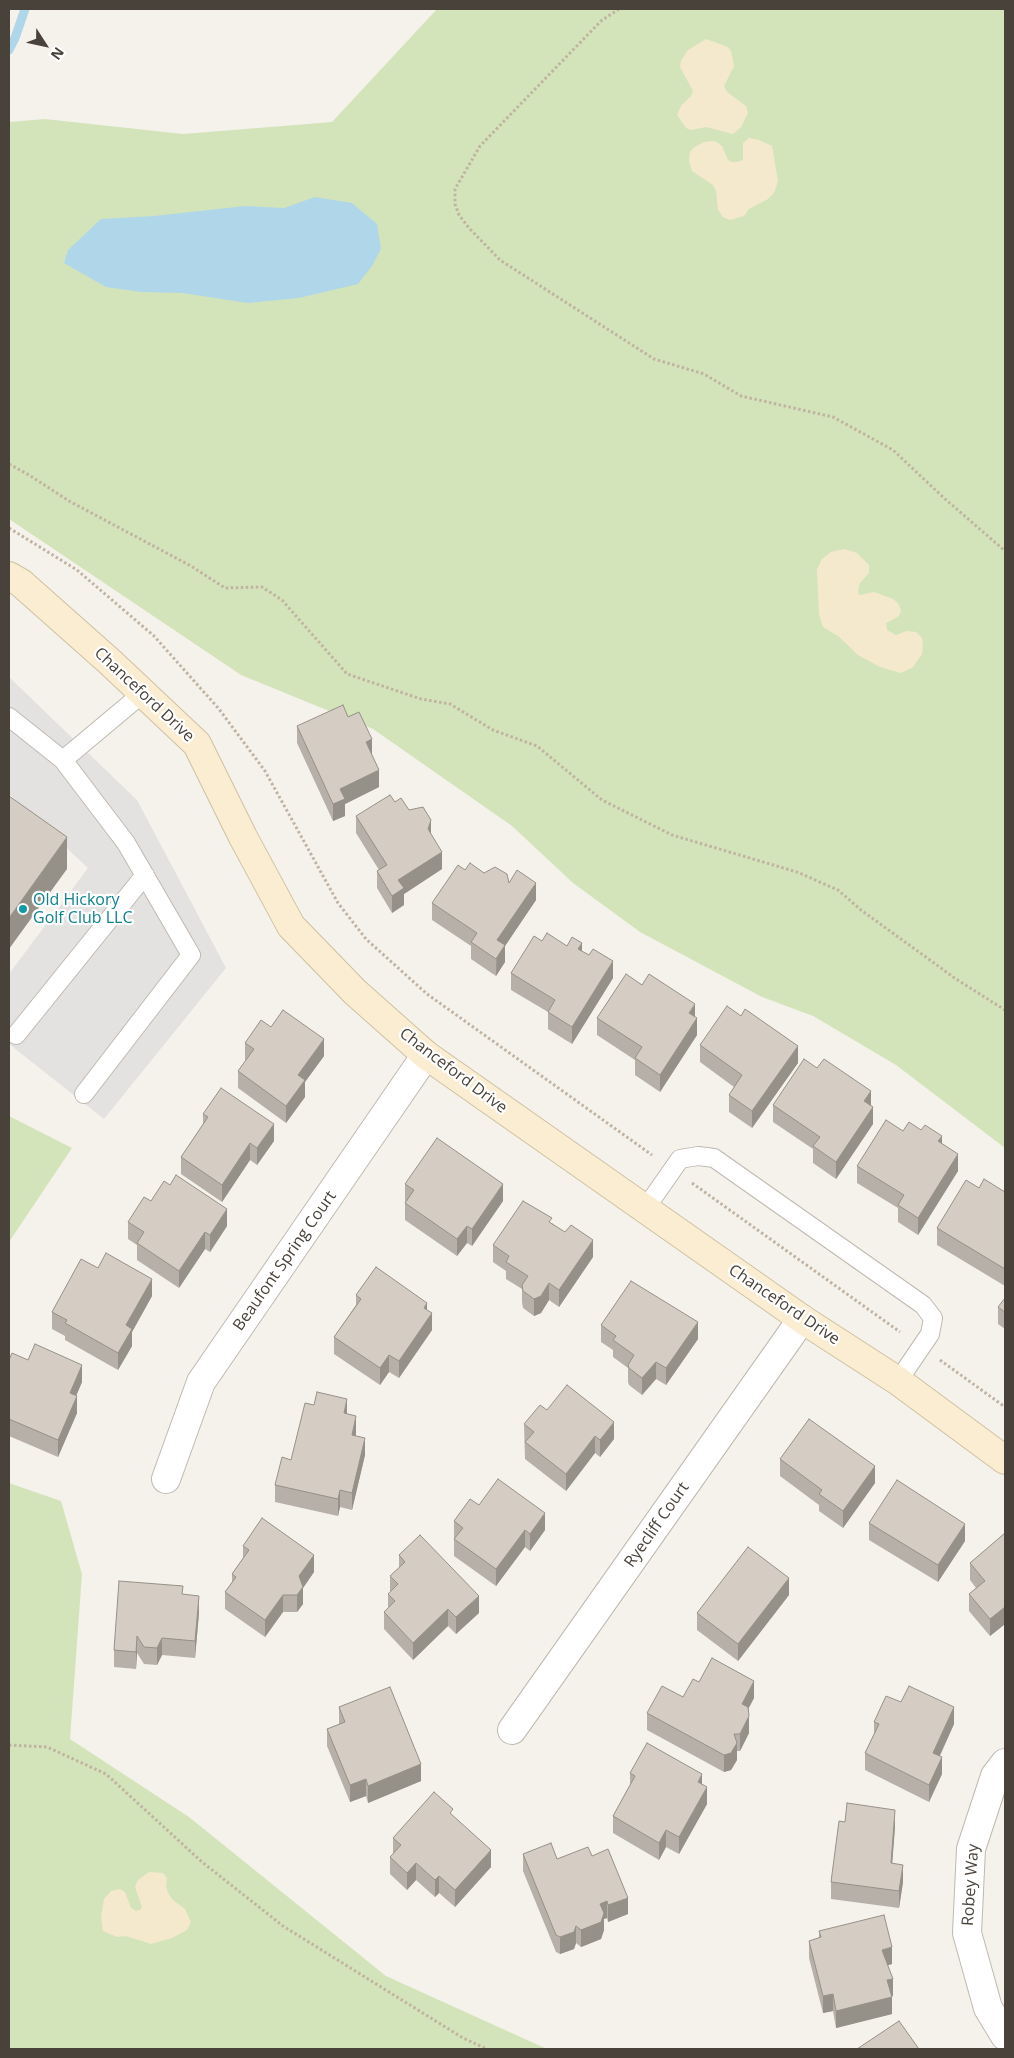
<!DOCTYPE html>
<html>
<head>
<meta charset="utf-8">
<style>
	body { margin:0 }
	#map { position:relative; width:1014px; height:2058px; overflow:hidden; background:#f5f2ec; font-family:"Open Sans",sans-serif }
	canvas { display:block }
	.frame { position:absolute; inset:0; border:10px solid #49423a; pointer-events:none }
	.north { position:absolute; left:20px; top:20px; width:50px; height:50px; -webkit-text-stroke:4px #fff; paint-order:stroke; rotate:125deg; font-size:14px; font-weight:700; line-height:20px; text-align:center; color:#49423a }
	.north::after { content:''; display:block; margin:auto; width:18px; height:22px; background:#49423a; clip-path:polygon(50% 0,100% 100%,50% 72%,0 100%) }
</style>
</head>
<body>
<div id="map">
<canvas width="1014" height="2058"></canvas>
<div class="frame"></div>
<div class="north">N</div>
</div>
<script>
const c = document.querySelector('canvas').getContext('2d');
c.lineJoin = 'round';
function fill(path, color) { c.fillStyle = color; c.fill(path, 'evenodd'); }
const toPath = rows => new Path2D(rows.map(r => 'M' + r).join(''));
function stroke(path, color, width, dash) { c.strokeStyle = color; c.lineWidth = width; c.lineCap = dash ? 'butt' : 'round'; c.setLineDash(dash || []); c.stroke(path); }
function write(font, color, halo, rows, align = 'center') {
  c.font = font + ' "Open Sans",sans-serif'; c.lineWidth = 4.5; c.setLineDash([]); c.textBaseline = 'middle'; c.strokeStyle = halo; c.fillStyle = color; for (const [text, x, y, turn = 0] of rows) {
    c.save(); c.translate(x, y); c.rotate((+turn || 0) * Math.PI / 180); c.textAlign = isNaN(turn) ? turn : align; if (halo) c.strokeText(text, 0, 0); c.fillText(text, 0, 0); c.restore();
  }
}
fill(toPath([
	[437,9,1005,9,1005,1148,896,1065,813,1016,762,997,640,932,573,883,512,826,373,729,241,675,9,519,9,122,45,119,183,134,332,122],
	[9,1116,72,1148,9,1242],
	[9,1483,61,1501,82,1574,70,1739,189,1817,386,1976,547,2049,9,2049]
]), '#d4e4ba');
fill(toPath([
	[706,39,728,47,731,51,734,66,724,86,727,92,746,106,748,113,741,127,733,134,706,127,691,130,686,128,677,115,681,106,691,96,693,91,680,67,681,61,688,50],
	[749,138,759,140,772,146,778,181,774,193,768,199,749,209,744,216,730,220,723,217,718,210,716,191,713,185,692,171,689,161,690,152,693,148,704,142,715,141,722,146,728,160,732,162,738,162,743,160,743,143],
	[844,549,857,553,869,565,869,573,860,583,858,590,859,595,874,592,893,599,898,603,901,610,899,616,886,623,887,630,896,635,907,631,916,632,922,638,923,645,922,654,913,667,901,673,880,667,858,655,838,636,823,627,819,614,817,569,822,559,831,552],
	[149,1872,163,1873,167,1878,166,1886,168,1893,173,1900,185,1909,191,1922,187,1930,172,1938,151,1944,126,1936,117,1937,103,1931,101,1917,104,1899,111,1891,120,1889,125,1892,131,1908,136,1911,140,1910,142,1907,135,1887,138,1880]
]), '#f4e9cd');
fill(toPath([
	[9,677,137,800,226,968,104,1119,9,1044,9,974,88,868,9,794]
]), '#e4e2e0');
fill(toPath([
	[315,197,352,203,377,224,381,249,372,266,358,284,299,298,248,303,182,293,141,292,106,287,64,263,68,250,101,219,154,216,245,206,284,208]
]), '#b0d6ea');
stroke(toPath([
	[9,50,15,38,25,9]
]), '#b0d6ea', 9);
const lane = toPath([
	[9,717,63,760],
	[16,1035,145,875],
	[84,1094,191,955,126,843,63,760,143,693],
	[645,1209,680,1159,698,1156,714,1158,923,1305,933,1318,930,1334,898,1381]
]);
const street = toPath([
	[166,1479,201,1382,426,1055],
	[512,1730,802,1319],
	[1005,1763,995,1776,971,1849,967,1933,988,2008,1005,2036]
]);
const secondary = toPath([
	[9,576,21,583,110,662,197,744,243,837,291,926,355,992,426,1055,802,1319,898,1381,1005,1460]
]);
stroke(lane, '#bfb9b0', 20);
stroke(street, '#bfb9b0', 30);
stroke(secondary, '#cfc0a1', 30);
stroke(toPath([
	[619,9,601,21,480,146,455,189,455,204,459,215,469,228,500,260,654,359,704,374,741,396,833,417,893,450,944,498,1005,551],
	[9,464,29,475,69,501,191,566,225,588,262,587,282,600,347,674,421,699,450,704,493,730,537,746,602,800,672,835,797,872,838,890,861,910,956,979,1005,1010],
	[9,528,77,570,154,636,219,709,265,771,338,903,366,939,427,994,652,1155],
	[692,1183,900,1332],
	[940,1360,1005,1407],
	[9,1745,47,1747,106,1774,202,1862,283,1926,463,2038,487,2049]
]), '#c0b3a2', 3, [2.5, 2.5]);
stroke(lane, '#fff', 18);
stroke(street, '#fff', 28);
stroke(secondary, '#faedd1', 28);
fill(toPath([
	[348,717,372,755,379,787,345,804,345,816,333,821,297,743,297,726],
	[395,802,409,810,431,834,442,869,404,894,404,905,392,913,377,888,377,871,379,870,356,833,356,816],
	[465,870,484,873,509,883,536,900,505,946,505,962,496,976,471,959,471,946,432,920,432,903],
	[542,941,567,946,582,951,613,978,572,1044,548,1029,548,1012,511,990,511,973],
	[642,985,695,1017,697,1035,660,1092,635,1075,635,1060,597,1035,597,1018],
	[271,1027,324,1056,305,1082,305,1097,286,1123,238,1088,238,1071,246,1060,245,1060,245,1043],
	[700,1045,798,1063,752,1128,729,1112,729,1095,734,1087,700,1062],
	[773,1105,871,1105,873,1124,836,1179,813,1163,813,1149,773,1122],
	[203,1114,274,1141,257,1165,250,1160,222,1202,181,1174,181,1157,203,1124],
	[903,1131,942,1144,958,1171,918,1235,898,1222,898,1208,857,1183,857,1166],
	[405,1184,503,1201,472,1246,467,1243,457,1256,405,1220,405,1203,406,1202,405,1201],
	[979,1188,1005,1192,1005,1286,937,1245,937,1228],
	[151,1201,227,1226,210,1252,205,1249,179,1288,137,1260,137,1245,128,1239,128,1222],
	[552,1223,593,1257,559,1307,549,1300,541,1313,534,1316,523,1308,522,1302,522,1289,506,1279,506,1271,493,1262,493,1245],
	[98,1268,152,1296,132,1332,132,1346,118,1370,65,1340,65,1336,52,1329,52,1312],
	[356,1295,427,1310,432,1330,399,1378,389,1372,380,1385,334,1354,334,1337,356,1305],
	[998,1307,1005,1312,1005,1329,998,1324],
	[601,1325,698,1339,666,1385,656,1379,642,1395,629,1385,628,1382,628,1368,613,1357,613,1350,601,1342],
	[9,1360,82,1382,76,1396,77,1413,58,1457,9,1436],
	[547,1410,614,1439,600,1457,595,1453,566,1491,525,1459,524,1424],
	[347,1414,356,1433,356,1436,365,1455,352,1510,340,1507,338,1516,275,1502,275,1485,291,1460],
	[780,1459,875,1483,843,1528,819,1511,819,1505,780,1476],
	[479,1505,545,1530,530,1551,525,1547,496,1586,454,1556,454,1521],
	[869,1523,965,1541,938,1582,869,1540],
	[1005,1533,1005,1624,990,1636,969,1611,969,1594,976,1588,970,1580,970,1563],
	[243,1546,314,1572,303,1588,303,1604,297,1612,283,1612,265,1637,225,1609,225,1592,232,1582,232,1574,243,1558],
	[399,1555,479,1613,456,1634,448,1626,413,1660,384,1629,384,1612,388,1608,388,1594,390,1592,390,1576,399,1568],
	[183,1594,199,1613,195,1658,162,1655,157,1665,144,1664,137,1653,136,1669,114,1667,114,1650],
	[789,1595,738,1661,697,1630,697,1613],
	[699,1682,754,1698,748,1709,749,1733,740,1751,737,1751,737,1760,731,1770,724,1772,647,1730,647,1713,683,1697],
	[901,1702,954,1724,940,1756,942,1774,929,1802,865,1770,865,1753,874,1734,874,1722],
	[339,1707,421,1781,368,1803,366,1796,350,1802,327,1746,327,1729,339,1724],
	[630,1773,702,1784,707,1804,679,1854,666,1847,659,1860,613,1833,613,1816,630,1785],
	[453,1816,491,1867,455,1907,439,1893,435,1897,416,1880,407,1890,390,1874,390,1857,393,1854,393,1838],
	[895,1827,892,1863,903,1882,899,1908,831,1899,831,1882],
	[523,1854,557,1859,592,1856,628,1914,608,1922,607,1918,604,1919,604,1930,601,1939,581,1947,576,1943,574,1949,560,1954,556,1952,523,1871],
	[819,1931,892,1964,888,1965,893,1996,891,1996,892,2014,836,2028,833,2011,823,2013,809,1958,809,1941,819,1938]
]), '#b7b0a8');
fill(toPath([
	[372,739,372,756,366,742],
	[379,770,379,787,345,804,345,816,333,821,333,804,340,789],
	[431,820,431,837,428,829],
	[67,837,67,869,9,949,9,918],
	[442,852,442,869,404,894,404,905,392,913,392,896,398,880],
	[536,883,536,900,505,946,505,962,496,976,497,940],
	[582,943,582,960,578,949],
	[613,961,613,978,572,1044,572,1027],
	[695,1004,695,1021,689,1013],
	[697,1018,697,1035,660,1092,660,1075],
	[324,1039,324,1056,305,1082,305,1097,286,1123,286,1106,298,1075],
	[798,1046,798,1063,752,1128,752,1111],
	[871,1091,871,1108,864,1101],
	[873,1107,873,1124,836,1179,836,1162],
	[274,1124,274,1141,257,1165,257,1148],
	[942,1136,942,1153,938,1141],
	[250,1143,250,1160,222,1202,222,1185],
	[958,1154,958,1171,918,1235,918,1218],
	[503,1184,503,1201,472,1246,472,1229],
	[227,1209,227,1226,210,1252,210,1235],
	[467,1226,467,1243,457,1256,457,1239],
	[205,1232,205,1249,179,1288,179,1271],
	[593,1240,593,1257,559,1307,559,1290],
	[152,1279,152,1296,132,1332,132,1346,118,1370,118,1353,126,1325],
	[549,1283,549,1300,541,1313,534,1316,534,1299],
	[427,1303,427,1320,424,1308],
	[432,1313,432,1330,399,1378,399,1361],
	[698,1322,698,1339,666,1385,666,1368],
	[389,1355,389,1372,380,1385,380,1368],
	[656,1362,656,1379,642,1395,642,1378],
	[82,1365,82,1382,70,1410,70,1393],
	[77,1396,77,1413,58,1457,58,1440],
	[347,1399,347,1416,344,1413],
	[356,1416,356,1433,352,1452,352,1435],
	[614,1422,614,1439,600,1457,600,1440],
	[595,1436,595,1453,566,1491,566,1474],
	[365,1438,365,1455,352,1510,352,1493],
	[875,1466,875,1483,843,1528,843,1511],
	[340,1490,340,1507,338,1516,338,1499],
	[545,1513,545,1530,530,1551,530,1534],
	[965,1524,965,1541,938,1582,938,1565],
	[525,1530,525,1547,496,1586,496,1569],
	[314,1555,314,1572,303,1588,303,1604,297,1612,297,1595,299,1576],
	[789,1578,789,1595,738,1661,738,1644],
	[283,1595,283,1612,265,1637,265,1620],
	[199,1596,199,1613,195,1658,195,1641],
	[479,1596,479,1613,456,1634,456,1617],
	[1005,1607,1005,1624,990,1636,990,1619],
	[448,1609,448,1626,413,1660,413,1643],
	[137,1636,137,1653,136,1669,136,1652],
	[162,1638,162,1655,157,1665,157,1648],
	[754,1681,754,1698,742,1721,742,1704],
	[954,1707,954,1724,933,1770,933,1753],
	[749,1716,749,1733,740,1751,740,1734],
	[737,1743,737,1760,731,1770,724,1772,724,1755],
	[942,1757,942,1774,929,1802,929,1785],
	[421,1764,421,1781,368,1803,368,1786],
	[702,1774,702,1791,698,1782],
	[366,1779,366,1796,350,1802,350,1785],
	[707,1787,707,1804,679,1854,679,1837],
	[895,1810,895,1827,891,1880,891,1863],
	[666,1830,666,1847,659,1860,659,1843],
	[491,1850,491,1867,455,1907,455,1890],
	[416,1863,416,1880,407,1890,407,1873],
	[903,1865,903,1882,899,1908,899,1891],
	[439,1876,439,1893,435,1897,435,1880],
	[628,1898,628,1914,608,1922,608,1905],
	[607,1901,607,1918,604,1919,604,1930,601,1939,581,1947,581,1930,600,1904],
	[576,1926,576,1943,574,1949,560,1954,560,1937],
	[892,1947,892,1964,882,1967,882,1950],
	[893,1979,893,1996,887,1997,887,1980],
	[833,1994,833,2011,823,2013,823,1996],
	[892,1997,892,2014,836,2028,836,2011]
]), '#959088');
const building = toPath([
	[343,705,348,717,359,712,372,739,366,742,379,770,340,789,345,799,333,804,297,726,343,705],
	[390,795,395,802,401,798,409,810,423,807,431,820,428,829,442,852,398,880,404,888,392,896,377,871,387,865,356,816,390,795],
	[9,796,67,837,9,918,9,796],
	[470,863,484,873,495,867,507,874,509,883,517,870,536,883,497,940,505,945,496,959,471,942,477,933,432,903,458,865,465,870,470,863],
	[547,933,567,946,572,937,582,943,578,949,589,955,593,949,613,961,572,1027,548,1012,555,1000,511,973,534,936,542,941,547,933],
	[626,974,642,985,649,974,695,1004,689,1013,697,1018,660,1075,635,1058,642,1047,597,1018,626,974],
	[727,1006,741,1016,745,1009,798,1046,752,1111,729,1095,742,1075,700,1045,727,1006],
	[283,1010,324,1039,298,1075,305,1080,286,1106,238,1071,254,1049,245,1043,261,1020,271,1027,283,1010],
	[804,1059,817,1068,824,1059,871,1091,864,1101,873,1107,836,1162,813,1146,820,1137,773,1105,804,1059],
	[221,1088,274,1124,257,1148,250,1143,222,1185,181,1157,208,1117,203,1114,221,1088],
	[886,1120,903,1131,909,1122,921,1130,925,1125,942,1136,938,1141,958,1154,918,1218,898,1205,904,1195,857,1166,886,1120],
	[437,1138,503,1184,472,1229,467,1226,457,1239,405,1203,414,1190,405,1184,437,1138],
	[176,1175,227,1209,210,1235,205,1232,179,1271,137,1243,144,1232,128,1222,144,1197,151,1201,164,1181,170,1185,176,1175],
	[984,1179,1005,1192,1005,1269,937,1228,966,1180,979,1188,984,1179],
	[523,1201,552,1218,549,1222,565,1232,571,1225,593,1240,559,1290,549,1283,541,1296,534,1299,523,1291,522,1285,528,1276,506,1262,509,1256,493,1245,523,1201],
	[106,1253,152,1279,126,1325,132,1329,118,1353,65,1323,67,1320,52,1312,81,1259,98,1268,106,1253],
	[376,1267,427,1303,424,1308,432,1313,399,1361,389,1355,380,1368,334,1337,361,1299,356,1295,376,1267],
	[631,1281,698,1322,666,1368,656,1362,642,1378,629,1368,628,1365,634,1355,613,1340,616,1336,601,1325,631,1281],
	[1005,1298,1005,1312,998,1307,1005,1298],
	[35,1344,82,1365,70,1393,77,1396,58,1440,9,1419,9,1360,12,1353,28,1360,35,1344],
	[567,1385,614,1422,600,1440,595,1436,566,1474,525,1442,534,1432,524,1424,540,1405,547,1410,567,1385],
	[317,1392,347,1399,344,1413,356,1416,352,1435,365,1438,352,1493,340,1490,338,1499,275,1485,282,1457,291,1460,305,1403,314,1405,317,1392],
	[809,1419,875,1466,843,1511,819,1494,822,1490,780,1459,809,1419],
	[498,1479,545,1513,530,1534,525,1530,496,1569,454,1539,463,1528,454,1521,470,1499,479,1505,498,1479],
	[897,1480,965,1524,938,1565,869,1523,897,1480],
	[262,1518,314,1555,299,1576,303,1587,297,1595,283,1595,265,1620,225,1592,236,1577,232,1574,249,1550,243,1546,262,1518],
	[1005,1533,1005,1607,990,1619,969,1594,985,1581,970,1563,1005,1533],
	[420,1535,479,1596,456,1617,448,1609,413,1643,384,1612,395,1601,388,1594,398,1584,390,1576,405,1562,399,1555,420,1535],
	[748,1547,789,1578,738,1644,697,1613,748,1547],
	[119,1581,183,1586,182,1594,199,1596,195,1641,162,1638,157,1648,144,1647,137,1636,136,1652,114,1650,119,1581],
	[712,1658,754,1681,742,1704,748,1707,749,1716,740,1734,734,1734,737,1743,731,1753,724,1755,647,1713,662,1686,683,1697,693,1679,699,1682,712,1658],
	[909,1686,954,1707,933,1753,942,1757,929,1785,865,1753,879,1724,874,1722,886,1696,901,1702,909,1686],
	[390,1687,421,1764,368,1786,366,1779,350,1785,327,1729,345,1722,339,1707,390,1687],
	[647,1743,702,1774,698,1782,707,1787,679,1837,666,1830,659,1843,613,1816,635,1776,630,1773,647,1743],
	[434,1792,453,1809,450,1813,491,1850,455,1890,439,1876,435,1880,416,1863,407,1873,390,1857,401,1845,393,1838,434,1792],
	[847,1803,895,1810,891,1863,903,1865,899,1891,831,1882,839,1821,845,1822,847,1803],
	[551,1843,557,1859,588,1847,592,1856,608,1849,628,1898,608,1905,607,1901,600,1904,604,1913,601,1922,581,1930,576,1926,574,1932,560,1937,556,1935,523,1854,551,1843],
	[884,1915,892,1947,882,1950,893,1979,887,1980,892,1997,836,2011,833,1994,823,1996,809,1941,821,1937,819,1931,884,1915],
	[899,2021,919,2049,857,2049,899,2021]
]);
fill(building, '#d5cdc3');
stroke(building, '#959088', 1);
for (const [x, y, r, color] of [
	[23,909,5,"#0f9aa8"]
]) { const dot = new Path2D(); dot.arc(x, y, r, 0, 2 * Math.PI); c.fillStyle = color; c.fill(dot); stroke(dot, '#fff', 2); }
write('16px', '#49423a', '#fff', [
	["Chanceford Drive",144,695,43],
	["Chanceford Drive",453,1071,37],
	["Beaufont Spring Court",285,1261,-55],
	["Chanceford Drive",784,1305,34],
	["Ryecliff Court",657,1525,-55],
	["Robey Way",971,1885,-86]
]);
write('16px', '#0d838f', '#fff', [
	["Old Hickory",33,900],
	["Golf Club LLC",33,918]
], 'left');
</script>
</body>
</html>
